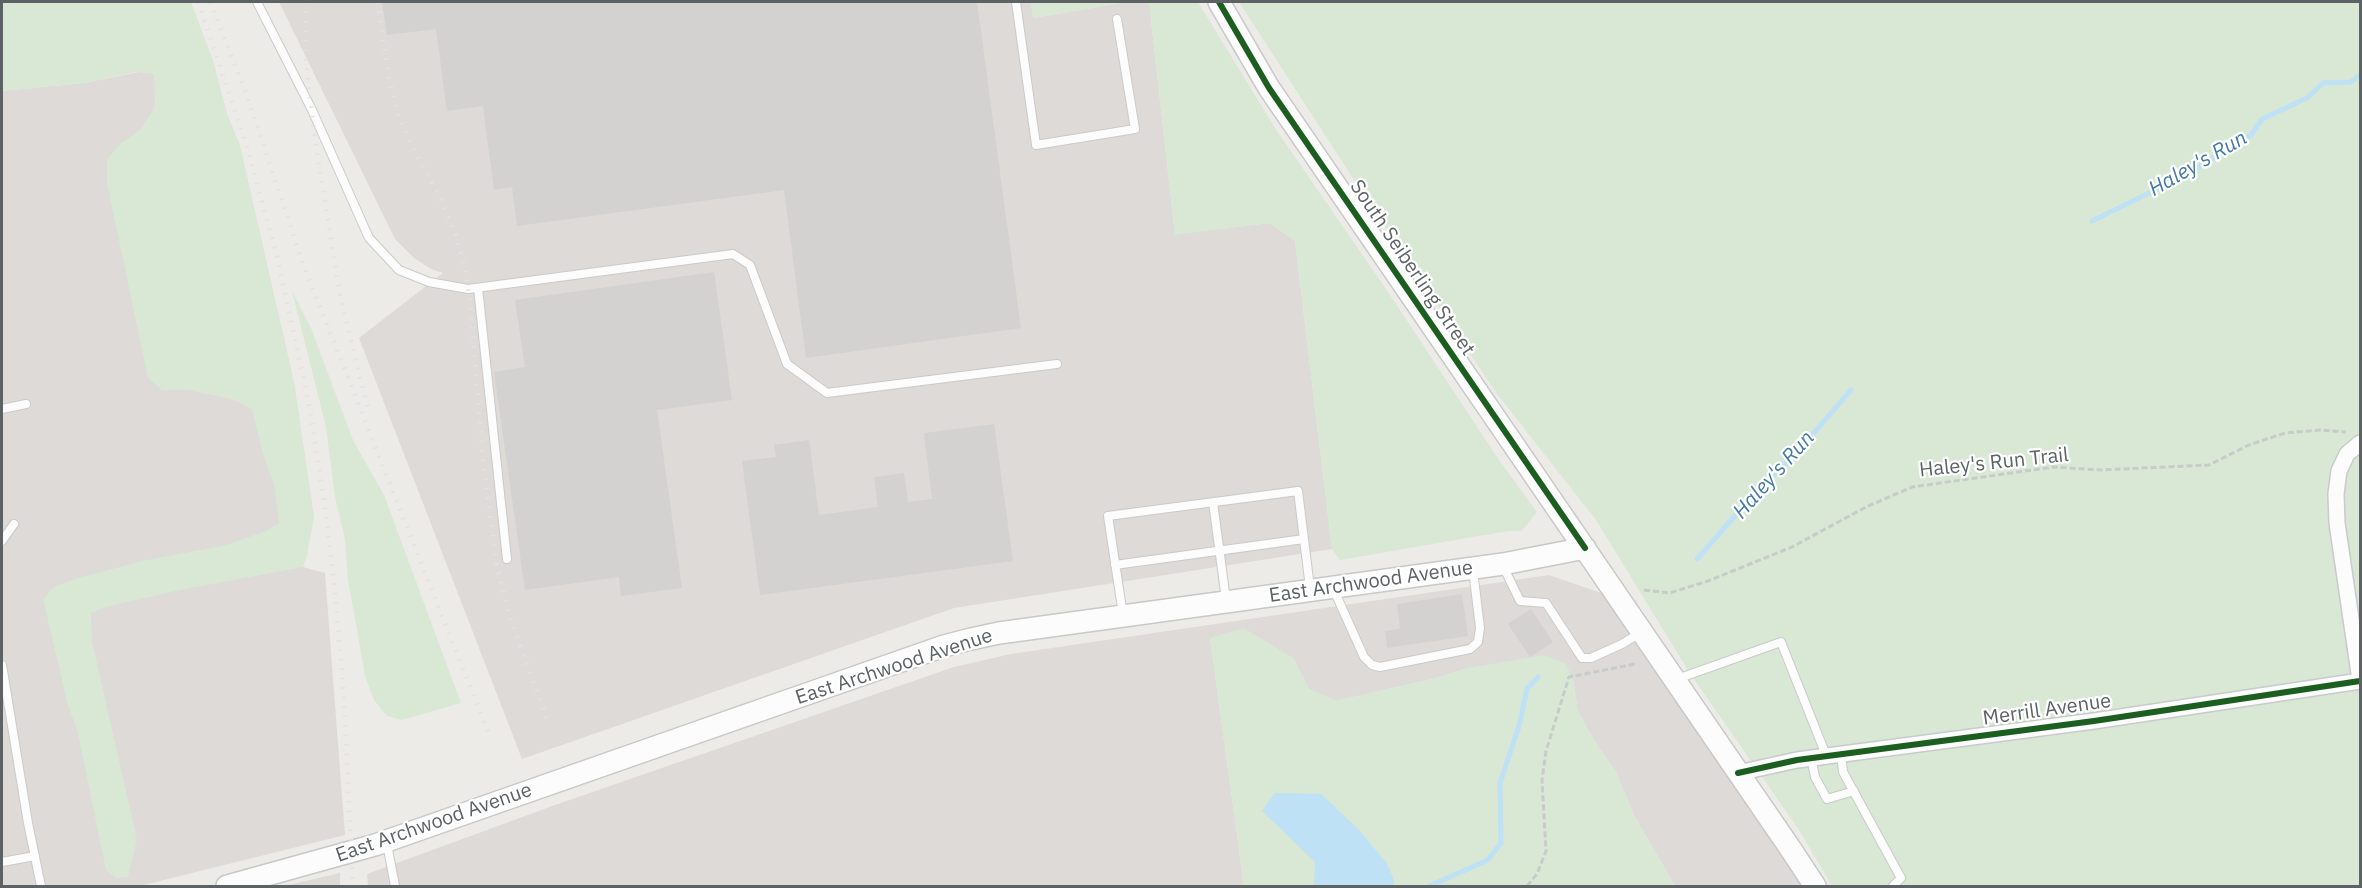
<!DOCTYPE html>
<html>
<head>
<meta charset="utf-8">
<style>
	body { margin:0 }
	#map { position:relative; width:2362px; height:888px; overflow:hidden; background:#edebe8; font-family:"IBM Plex Sans",sans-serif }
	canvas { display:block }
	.frame { position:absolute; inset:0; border:3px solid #5d6265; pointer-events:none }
</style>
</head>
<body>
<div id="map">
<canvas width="2362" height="888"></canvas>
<div class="frame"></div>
</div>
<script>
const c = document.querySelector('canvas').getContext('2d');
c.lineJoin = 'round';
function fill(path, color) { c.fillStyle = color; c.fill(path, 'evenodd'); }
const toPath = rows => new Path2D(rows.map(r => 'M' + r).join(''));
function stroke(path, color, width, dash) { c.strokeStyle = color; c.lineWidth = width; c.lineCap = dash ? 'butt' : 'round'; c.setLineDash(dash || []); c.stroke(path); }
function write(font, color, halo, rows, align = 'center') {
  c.font = font + ' "IBM Plex Sans",sans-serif'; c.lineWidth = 4.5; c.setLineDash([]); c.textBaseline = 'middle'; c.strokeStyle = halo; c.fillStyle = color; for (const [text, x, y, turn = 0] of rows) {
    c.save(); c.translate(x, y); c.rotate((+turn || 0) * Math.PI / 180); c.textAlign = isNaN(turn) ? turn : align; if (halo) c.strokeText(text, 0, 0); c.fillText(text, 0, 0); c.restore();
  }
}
fill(toPath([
	[279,2,1031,2,1033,18,1127,2,1149,2,1175,234,1270,223,1295,241,1332,549,954,608,522,759,359,338,443,273,431,269,414,258,395,239],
	[212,58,227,114,240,146,294,383,314,518,303,567,325,573,345,835,140,886,2,886,2,91,83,83],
	[1549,575,1607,595,1805,886,1675,886,1635,817,1615,770,1597,745,1578,712,1573,679,1504,663,1468,668,1436,678,1336,701,1309,689,1293,658,1210,638,1244,886,368,886,367,874,555,805,954,667,1011,654],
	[340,873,340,886,284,886]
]), '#dddad8');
fill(toPath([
	[2,2,191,2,212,58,227,114,240,146,294,383,314,518,307,555,303,567,180,590,109,606,91,613,92,641,137,840,128,877,117,878,106,870,77,729,68,706,43,599,54,587,75,579,142,561,227,545,268,530,279,523,274,483,265,461,252,409,232,399,187,390,162,390,148,378,107,183,107,159,119,145,141,129,155,106,154,74,137,72,83,83,2,91],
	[1031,2,1127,2,1033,18],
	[1149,2,1198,2,1277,131,1386,289,1499,460,1537,512,1522,531,1508,531,1340,560,1332,549,1295,241,1270,223,1175,235],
	[1239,2,2360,2,2360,886,1832,886,1799,830,1689,672,1596,520,1497,394,1354,180],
	[292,291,311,328,353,440,384,495,461,703,402,720,387,716,374,700,365,676,359,641,348,580,345,539,335,497,326,427],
	[1244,628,1293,658,1309,689,1336,701,1436,678,1468,668,1543,655,1565,663,1573,679,1578,712,1597,745,1615,770,1635,817,1675,886,1244,886,1210,638]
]), '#d8e8d4');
fill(toPath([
	[1275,793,1321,794,1358,829,1386,862,1394,880,1394,886,1314,886,1315,862,1262,811]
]), '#bee1f5');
stroke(toPath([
	[2092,221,2186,175,2251,135,2262,119,2307,98,2323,83,2351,82,2360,75],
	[1697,559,1762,485,1793,457,1851,390],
	[1429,886,1488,860,1501,843,1500,783,1519,726,1527,689,1538,677]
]), '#bee1f5', 5);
fill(toPath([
	[382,2,977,2,1021,328,806,358,784,190,517,226,512,187,494,190,483,106,447,111,436,29,387,35],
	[714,272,732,400,657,410,682,588,621,596,619,577,525,590,494,372,525,367,515,300],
	[994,424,1013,561,760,595,742,461,776,457,774,445,809,440,819,515,878,507,874,477,904,473,908,502,932,499,924,433],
	[1462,594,1468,636,1387,648,1385,631,1400,629,1397,604],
	[1531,609,1553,642,1530,657,1508,624]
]), '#d3d2d1');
const lane = toPath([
	[257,2,312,110,369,238,399,270,429,282,468,289,733,254,750,265,787,364,827,393,1057,364],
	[1016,2,1036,145,1135,129,1117,19],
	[478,288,507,559],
	[2,409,26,404],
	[1213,502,1226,600],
	[2,541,14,524],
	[1115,565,1304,539],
	[1503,566,1520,601,1546,603,1582,658,1591,658,1622,644,1640,633],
	[1333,588,1364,657,1372,665,1380,667,1470,649,1478,642,1480,628,1473,570],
	[1123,615,1108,516,1298,491,1310,588],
	[2,665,28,823,41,886],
	[1677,679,1781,642,1826,755],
	[1841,753,1843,772,1901,878,1893,886],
	[1811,757,1815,777,1827,799,1854,791],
	[387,844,395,886],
	[2,862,35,856]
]);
const street = toPath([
	[2360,443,2347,454,2339,471,2336,494,2337,523,2360,680],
	[1738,773,1797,760,2094,721,2360,681]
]);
const secondary = toPath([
	[1219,2,1269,88,1790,848,1815,886],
	[227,886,375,845,944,646,971,639,999,633,1503,564,1585,548]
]);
stroke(lane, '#c9caca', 10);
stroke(street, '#c9caca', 18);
stroke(secondary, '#c7c8c7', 24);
stroke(toPath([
	[1644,590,1670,593,1708,581,1792,547,1866,507,1912,487,2054,467,2101,470,2209,465,2249,445,2285,433,2320,430,2346,432],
	[1527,886,1537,874,1546,851,1542,780,1546,751,1569,677,1635,664]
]), '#c7cbc9', 3, [6, 3]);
stroke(lane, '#fcfcfc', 8);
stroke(street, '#fcfcfc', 15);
stroke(secondary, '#fcfcfc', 21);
stroke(toPath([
	[198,2,245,140,277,256,309,404,326,514,336,604,344,695,353,886],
	[210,2,245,90,303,264,488,732],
	[306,2,306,60,315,140,340,295,369,413],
	[378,2,389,78,399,117,414,150,441,199,455,232,464,264,470,301,483,460,497,566,510,618,547,719]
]), '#e3e2e2', 4.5, [1.5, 8]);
stroke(toPath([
	[1219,2,1269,88,1585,548],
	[1738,773,1797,760,2094,721,2360,681]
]), '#1b5e20', 6);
write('20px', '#5d6265', '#fff', [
	["South Seiberling Street",1412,268,56],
	["Haley's Run Trail",1994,463,-6],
	["East Archwood Avenue",1371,582,-8],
	["East Archwood Avenue",894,667,-18],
	["Merrill Avenue",2047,710,-8],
	["East Archwood Avenue",434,823,-19]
]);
write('italic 21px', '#437aa5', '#fff', [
	["Haley's Run",2198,164,-30],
	["Haley's Run",1774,475,-48]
]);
</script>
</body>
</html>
